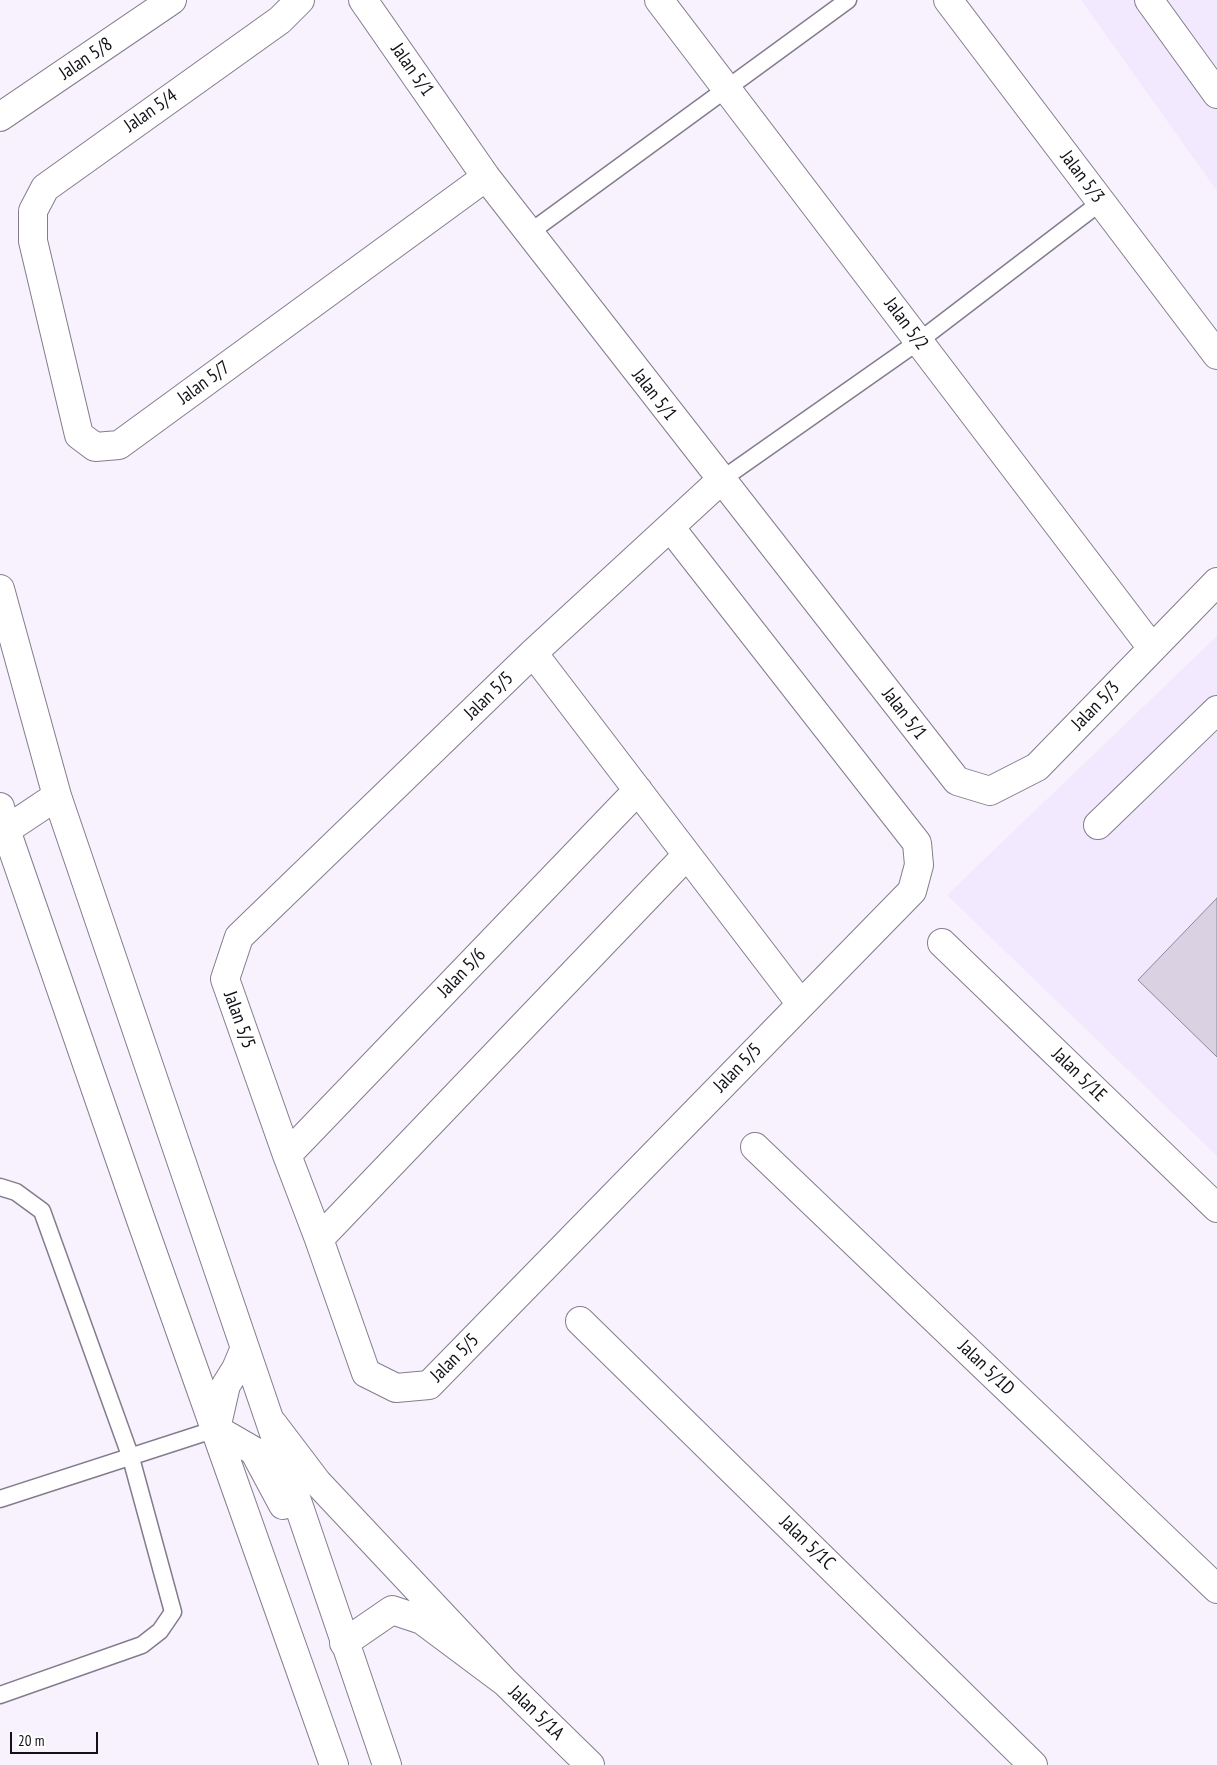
<!DOCTYPE html>
<html>
<head>
<meta charset="utf-8">
<style>
	body { margin:0 }
	#map { position:relative; width:1217px; height:1765px; overflow:hidden; background:#f7f2fd; font-family:"PT Sans Narrow",sans-serif }
	canvas { display:block }
	.scale { position:absolute; left:10px; top:1732px; width:88px; height:22px; box-sizing:border-box; border:2px solid #131016; border-top:0; padding-left:6px; font-size:15px; line-height:18px; white-space:nowrap; color:#131016; -webkit-text-stroke:4px #fff; paint-order:stroke }
</style>
</head>
<body>
<div id="map">
<canvas width="1217" height="1765"></canvas>
<div class="scale">20 m</div>
</div>
<script>
const c = document.querySelector('canvas').getContext('2d');
c.lineJoin = 'round';
function fill(path, color) { c.fillStyle = color; c.fill(path, 'evenodd'); }
const toPath = rows => new Path2D(rows.map(r => 'M' + r).join(''));
function stroke(path, color, width, dash) { c.strokeStyle = color; c.lineWidth = width; c.lineCap = dash ? 'butt' : 'round'; c.setLineDash(dash || []); c.stroke(path); }
function write(font, color, halo, rows, align = 'center') {
  c.font = font + ' "PT Sans Narrow",sans-serif'; c.lineWidth = 5; c.setLineDash([]); c.textBaseline = 'middle'; c.strokeStyle = halo; c.fillStyle = color; for (const [text, x, y, turn = 0] of rows) {
    c.save(); c.translate(x, y); c.rotate((+turn || 0) * Math.PI / 180); c.textAlign = isNaN(turn) ? turn : align; if (halo) c.strokeText(text, 0, 0); c.fillText(text, 0, 0); c.restore();
  }
}
fill(toPath([
	[1081,0,1217,0,1217,191],
	[1217,636,1217,1156,947,895]
]), '#f3e9fe');
const building = toPath([
	[1217,898,1217,1057,1138,980,1217,898]
]);
fill(building, '#dad1e3');
stroke(building, '#8f8898', 1);
const lane = toPath([
	[529,233,848,0],
	[721,480,919,341,1101,202],
	[0,1187,16,1192,42,1211,131,1458,173,1612,160,1631,142,1645,0,1695],
	[0,1499,216,1429]
]);
const street = toPath([
	[300,0,280,20,45,188,33,211,33,241,79,435,95,447,119,445,486,177],
	[363,0,486,177,957,781,990,791,1037,767,1217,582],
	[659,0,1152,648],
	[948,0,1217,355],
	[1149,0,1217,94],
	[0,117,172,0],
	[670,527,917,843,919,865,912,891,429,1385,396,1388,366,1373,319,1239,287,1155,225,979,239,937,533,653,670,527,721,480],
	[533,653,801,1004],
	[1098,825,1217,710],
	[942,943,1217,1208],
	[755,1147,1217,1589],
	[287,1155,638,790],
	[319,1239,687,855],
	[580,1321,1033,1765],
	[273,1424,317,1482,505,1682,422,1620,392,1610,344,1643],
	[505,1682,590,1765]
]);
const secondary = toPath([
	[0,589,57,796,387,1765],
	[0,807,6,830,141,1220,334,1765],
	[6,830,57,796],
	[244,1350,236,1369,226,1385,216,1429,254,1451,283,1505]
]);
stroke(lane, '#847c8d', 19);
stroke(street, '#847c8d', 30);
stroke(secondary, '#847c8d', 30);
stroke(lane, '#fff', 16);
stroke(street, '#fff', 28);
stroke(secondary, '#fff', 28);
write('19px', '#131016', '#fff', [
	["Jalan 5/8",86,59,-34],
	["Jalan 5/1",412,70,55],
	["Jalan 5/4",151,111,-35],
	["Jalan 5/3",1082,177,53],
	["Jalan 5/2",906,324,53],
	["Jalan 5/7",204,383,-36],
	["Jalan 5/1",654,395,52],
	["Jalan 5/5",489,696,-44],
	["Jalan 5/3",1096,706,-46],
	["Jalan 5/1",904,714,52],
	["Jalan 5/6",462,973,-46],
	["Jalan 5/5",239,1020,70],
	["Jalan 5/5",738,1068,-46],
	["Jalan 5/1E",1079,1075,44],
	["Jalan 5/5",455,1358,-45],
	["Jalan 5/1D",986,1368,44],
	["Jalan 5/1C",807,1543,44],
	["Jalan 5/1A",536,1713,44]
]);
</script>
</body>
</html>
